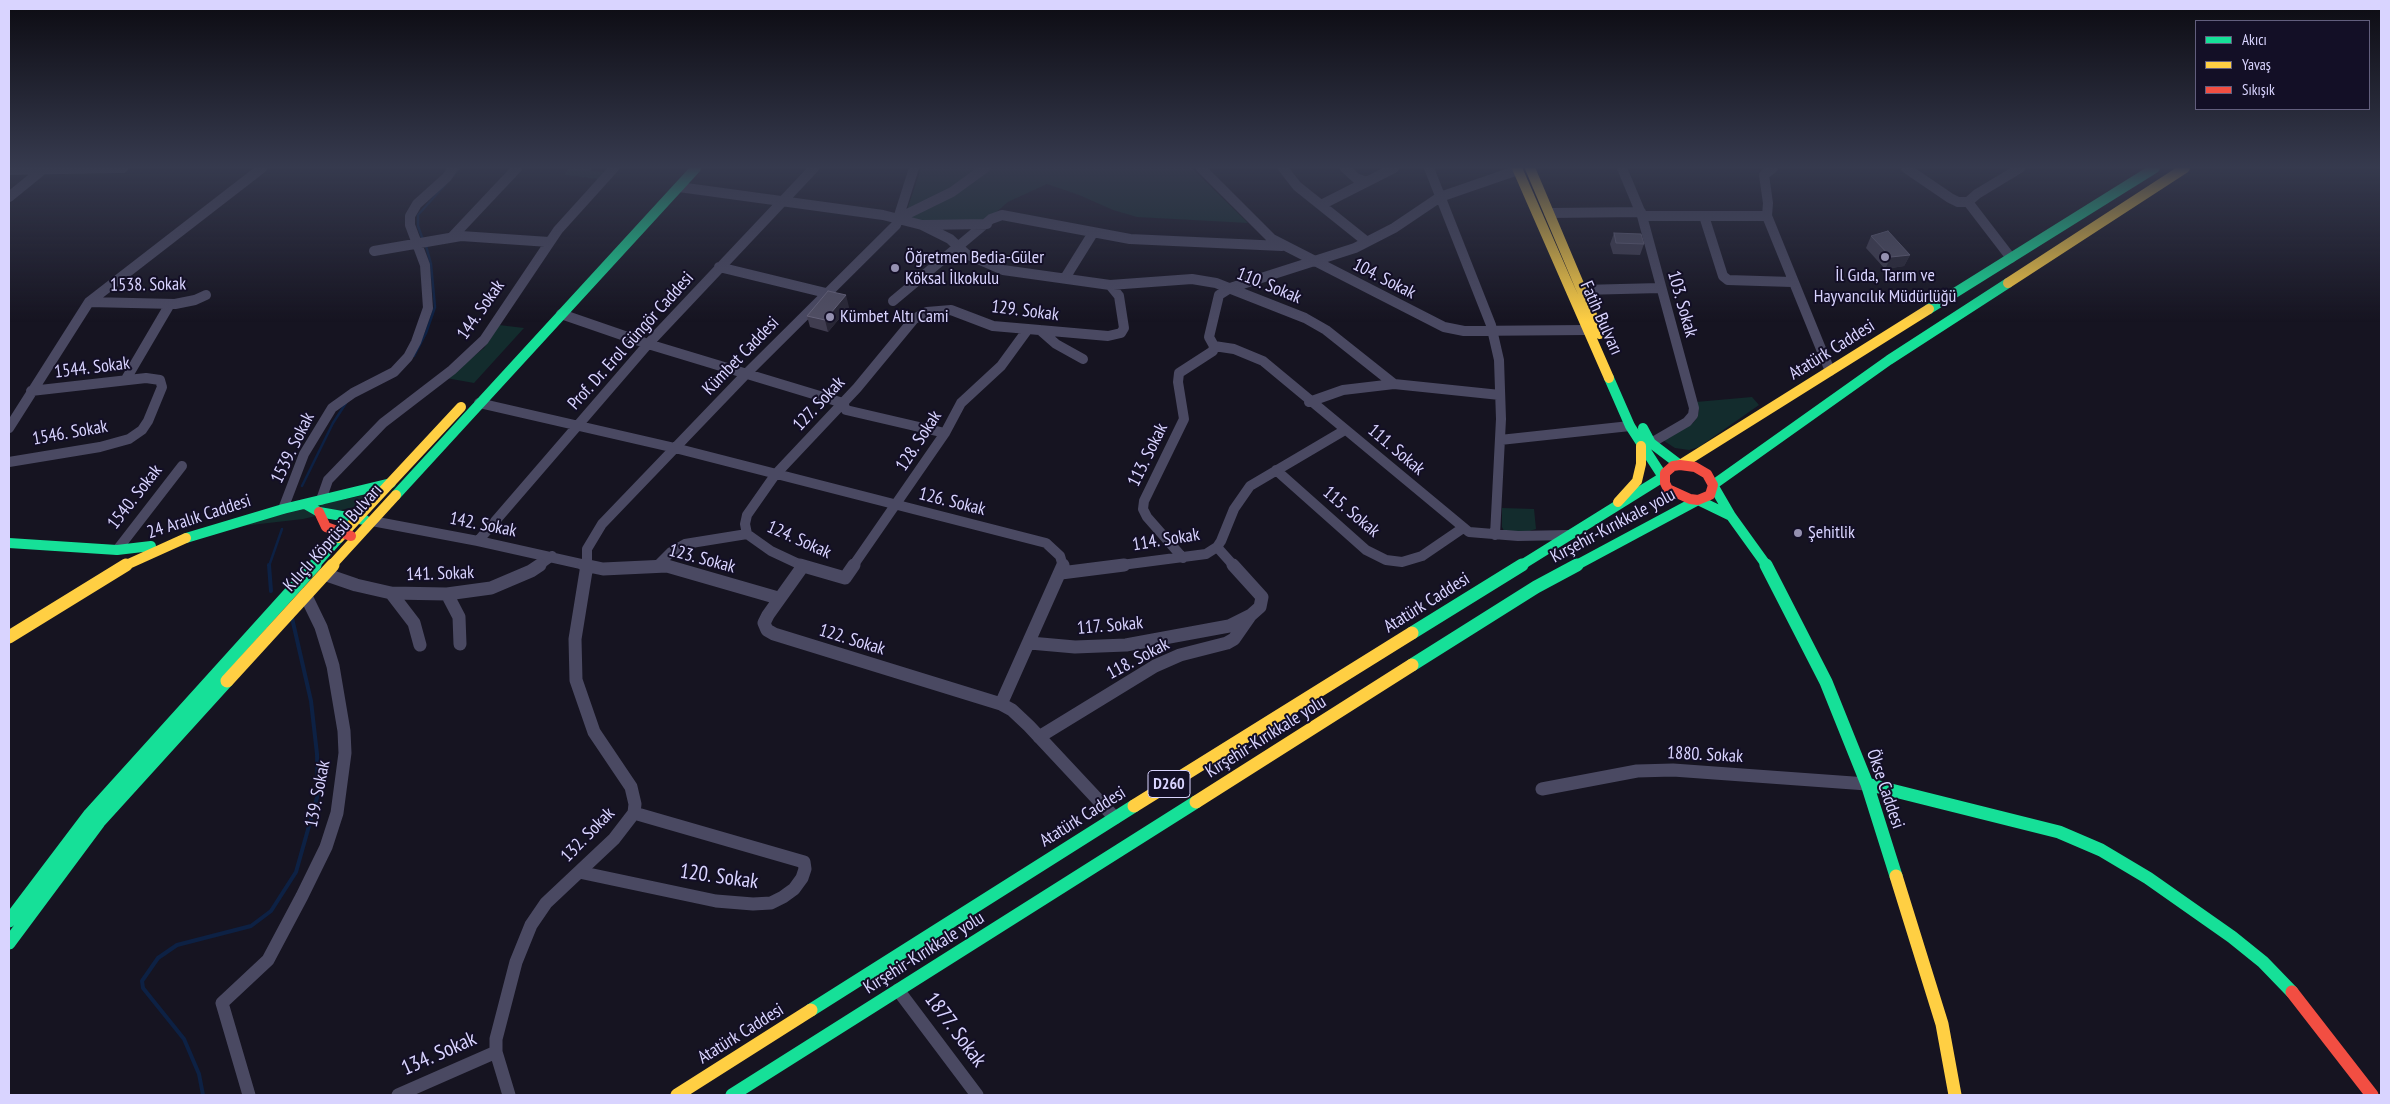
<!DOCTYPE html>
<html>
<head>
<meta charset="utf-8">
<style>
	body { margin:0 }
	#map { position:relative; width:2390px; height:1104px; overflow:hidden; background:#161421; font-family:"PT Sans Narrow",sans-serif }
	canvas { display:block }
	.frame { position:absolute; inset:0; border:10px solid #d9d4ff; pointer-events:none }
	.legend { position:absolute; left:2195px; top:20px; width:175px; height:90px; box-sizing:border-box; background:#130f26; border:1px solid #625e7d; margin:0; padding:6px 9px; list-style:none; font-size:15px; color:#d9d4ff }
	.legend li { display:flex; align-items:center; gap:10px; height:25px }
	.legend b { width:25px; border:1px solid #625e7d }
</style>
</head>
<body>
<div id="map">
<canvas width="2390" height="1104"></canvas>
<div class="frame"></div>
<ul class="legend">
<li><b style="height:6px;background:#16e098"></b>Akıcı</li>
<li><b style="height:6px;background:#ffcf43"></b>Yavaş</li>
<li><b style="height:6px;background:#f24e42"></b>Sıkışık</li>
</ul>
</div>
<script>
const c = document.querySelector('canvas').getContext('2d');
c.lineJoin = 'round';
function fill(path, color) { c.fillStyle = color; c.fill(path, 'evenodd'); }
const toPath = rows => new Path2D(rows.map(r => 'M' + r).join(''));
function stroke(path, color, width, dash) { c.strokeStyle = color; c.lineWidth = width; c.lineCap = dash ? 'butt' : 'round'; c.setLineDash(dash || []); c.stroke(path); }
function write(font, color, halo, rows, align = 'center') {
  c.font = font + ' "PT Sans Narrow",sans-serif'; c.lineWidth = 4; c.setLineDash([]); c.textBaseline = 'middle'; c.strokeStyle = halo; c.fillStyle = color; for (const [text, x, y, turn = 0] of rows) {
    c.save(); c.translate(x, y); c.rotate((+turn || 0) * Math.PI / 180); c.textAlign = isNaN(turn) ? turn : align; if (halo) c.strokeText(text, 0, 0); c.fillText(text, 0, 0); c.restore();
  }
}
fill(toPath([
	[569,168,592,168,591,171,604,172,598,179,564,175],
	[921,168,1192,168,1248,223,1137,217,1113,210,1079,195,1047,184,1008,202,987,220,921,221,912,219,906,213],
	[499,325,524,328,474,383,446,378,484,348],
	[1752,397,1759,405,1699,447,1689,450,1675,448,1661,439,1693,423,1697,418,1699,410,1696,402],
	[379,492,363,504,354,507,303,519,242,526,285,512],
	[1502,508,1534,509,1536,529,1526,532,1504,531,1502,527]
]), '#132c2d');
stroke(toPath([
	[423,240,418,226,418,215,460,168],
	[414,356,426,333,435,307,431,264,426,246],
	[302,486,333,423,346,403],
	[269,566,282,529]
]), '#0d2144', 2.5);
stroke(toPath([
	[269,565,271,591],
	[203,1095,199,1074,184,1039,143,988,142,981,158,958,177,945,251,926,271,911,296,872,318,794,317,754,311,701,292,618]
]), '#0d2144', 4);
stroke(toPath([
	[1201,168,1272,239,1444,327,1464,331,1587,330],
	[1283,168,1297,186,1367,242],
	[1345,168,1356,178,1366,182],
	[1429,168,1491,325,1499,360,1501,419,1495,535],
	[1622,168,1642,216,1694,408,1693,415,1687,422,1651,443],
	[1773,168,1764,175,1768,203,1767,216,1830,371],
	[1906,168,1950,198,1958,202,1968,202],
	[9,170,123,168],
	[679,187,883,215,922,225,987,224],
	[9,197,41,171],
	[1321,205,1394,168],
	[1549,213,1641,212],
	[1642,216,1704,216,1723,276,1728,280,1792,282],
	[1704,216,1767,216],
	[899,218,952,192,985,168],
	[922,225,950,239,966,254,1003,270,1110,285,1119,296,1124,328,1121,333,1108,336,1028,329],
	[452,237,517,168],
	[374,251,461,236,549,242],
	[2011,258,1968,202,1977,194,2020,168],
	[719,267,826,293],
	[1065,278,1093,233],
	[1110,285,1192,279,1216,283,1305,318,1326,330,1394,384,1500,395],
	[1582,290,1660,288],
	[893,301,991,219,1002,215,1130,239,1282,246],
	[89,302,175,304,195,300,206,295],
	[561,314,648,344,843,403,846,410,945,433],
	[1040,330,1056,344,1083,359],
	[1214,346,1234,349,1263,361,1469,532,1518,536,1569,535],
	[126,379,170,304],
	[1309,402,1343,390,1394,384],
	[479,403,675,448,1046,543,1060,556,1063,566],
	[9,428,89,302,262,168],
	[1500,440,1630,426],
	[9,462,100,447,129,439,142,430,148,421,162,387,160,380,146,378,31,391],
	[1276,470,1366,550,1386,560,1402,562,1422,556,1463,528],
	[321,500,328,480,383,423,452,370,484,340,558,230,614,168],
	[283,509,304,454,332,408,353,393,394,372,408,357,416,342,428,308,425,265,410,225,410,216,417,204,447,177,453,168],
	[372,521,478,541,590,566],
	[478,541,648,344,814,168],
	[1217,547,1234,566],
	[117,550,182,466],
	[1183,558,1147,517,1143,509,1144,501,1184,419,1178,382,1179,373,1213,351,1214,346,1209,337,1219,295,1230,288,1355,248,1394,228,1440,197,1518,170],
	[658,565,671,552,685,544,747,534],
	[538,566,552,556],
	[587,566,587,549,602,524,746,374,896,225,914,168],
	[803,566,771,551,747,534,745,524,747,515,775,475,857,388,914,319,927,312,951,310,993,326,1028,329],
	[853,566,945,433,961,403,1001,366,1028,329],
	[1114,566,1206,554,1217,547,1221,541,1234,509,1250,486,1345,430]
]), '#4a4962', 10);
stroke(toPath([
	[584,565,603,569,667,566,778,598],
	[800,565,845,578,854,565],
	[803,566,768,615,764,623,767,630,774,634,1001,704,1012,710,1029,726,1115,818],
	[1061,573,1124,565],
	[324,574,356,585,391,593,447,594,491,588,531,571,540,565],
	[391,593,414,623,420,645],
	[447,594,459,617,460,644],
	[1030,643,1075,647,1126,645,1229,626,1251,615,1260,607,1262,597,1233,565],
	[1001,704,1063,565],
	[1039,737,1155,666,1180,655,1227,643,1234,639,1250,616],
	[1542,789,1637,771,1673,770,1867,784],
	[579,872,716,901,753,904,771,903,783,897,794,889,802,878,805,869,804,862,634,813],
	[898,990,977,1095],
	[249,1095,222,1003,268,960,302,896,326,847,337,813,345,753,344,731,333,666,321,627,305,594],
	[398,1095,496,1052],
	[509,1095,496,1052,496,1039,516,962,531,925,546,903,614,839,634,813,635,804,631,787,594,732,576,680,575,639,587,565]
]), '#4a4962', 13);
stroke(toPath([
	[1929,309,2155,168],
	[1609,378,1630,426,1663,477],
	[1643,428,1651,443,1680,465],
	[1713,485,1731,516,1767,566],
	[1713,485,1889,360,2008,283],
	[396,495,696,168],
	[1698,500,1731,516],
	[305,504,319,512,365,520],
	[186,538,283,509,391,483],
	[9,543,117,550,151,546],
	[314,566,339,538],
	[1520,566,1663,477],
	[1575,566,1698,500]
]), '#16e098', 10);
stroke(toPath([
	[1766,565,1826,682,1867,784,1896,876],
	[1412,633,1522,565],
	[1412,665,1536,587,1577,565],
	[1867,784,2059,832,2101,850,2148,878,2232,937,2263,962,2292,992],
	[9,921,90,814,315,565],
	[9,943,99,822,227,681],
	[811,1010,1134,806],
	[732,1095,1196,802]
]), '#16e098', 13);
stroke(toPath([
	[1517,168,1609,378],
	[1530,168,1600,334],
	[2008,283,2185,168],
	[1680,465,1929,309],
	[1618,502,1637,481,1641,464,1641,446],
	[339,538,461,407],
	[124,566,186,538],
	[331,566,396,495]
]), '#ffcf43', 10);
stroke(toPath([
	[9,637,126,565],
	[227,681,333,565],
	[1196,802,1412,665],
	[1134,806,1412,633],
	[1896,876,1942,1024,1955,1095],
	[677,1095,811,1010]
]), '#ffcf43', 13);
stroke(toPath([
	[1680,465,1695,467,1707,474,1713,485,1710,495,1698,500,1690,499,1668,489,1665,483,1665,473,1673,466,1680,465],
	[319,512,326,527,351,536]
]), '#f24e42', 10);
stroke(toPath([
	[2292,992,2372,1095]
]), '#f24e42', 13);
fill(toPath([
	[1614,233,1644,244,1640,255,1613,254,1610,244],
	[1871,236,1910,255,1904,266,1885,269,1866,248],
	[849,307,828,332,810,327,807,316]
]), '#403d50');
fill(toPath([
	[1910,255,1904,266,1885,269,1891,257],
	[846,295,849,307,828,332,825,320]
]), '#282635');
const building = toPath([
	[1888,231,1910,255,1891,257,1871,236,1888,231],
	[1614,233,1641,234,1644,244,1616,243,1614,233],
	[828,291,846,295,825,320,807,316,828,291]
]);
fill(building, '#504e63');
stroke(building, '#66637b', 1);
const sky = c.createLinearGradient(0, 0, 0, 322);
sky.addColorStop(0, '#0c0b12');
sky.addColorStop(0.52, '#363a4e');
sky.addColorStop(1, '#363a4e00');
c.fillStyle = sky;
c.fillRect(0, 0, 2390, 322);
for (const [x, y, r, color] of [
	[1885,257,5,"#9591b1"],
	[895,268,5,"#9591b1"],
	[830,317,5,"#9591b1"],
	[1798,533,5,"#9591b1"]
]) { const dot = new Path2D(); dot.arc(x, y, r, 0, 2 * Math.PI); c.fillStyle = color; c.fill(dot); stroke(dot, '#130f26', 2); }
for (const [x, y, w] of [
	[1169,784,42]
]) { const box = new Path2D(); box.roundRect(x - w / 2, y - 13.5, w, 27, 4); c.fillStyle = '#130f26'; c.fill(box); stroke(box, '#d9d4ff', 1); }
write('bold 16px', '#d9d4ff', null, [
	["D260",1169,784]
]);
write('18px', '#d9d4ff', '#130f26', [
	["Öğretmen Bedia-Güler",905,258],
	["Köksal İlkokulu",905,279],
	["İl Gıda, Tarım ve",1885,276,"center"],
	["Hayvancılık Müdürlüğü",1885,297,"center"],
	["Kümbet Altı Cami",840,317],
	["Şehitlik",1808,533]
], 'left');
write('18px', '#d9d4ff', '#130f26', [
	["104. Sokak",1384,279,27],
	["1538. Sokak",148,285,-1],
	["110. Sokak",1269,286,22],
	["103. Sokak",1682,304,74],
	["144. Sokak",481,310,-55],
	["129. Sokak",1025,311,7],
	["Fatih Bulvarı",1601,318,66],
	["Prof. Dr. Erol Güngör Caddesi",631,341,-48],
	["Atatürk Caddesi",1832,350,-32],
	["Kümbet Caddesi",741,356,-46],
	["1544. Sokak",92,368,-7],
	["127. Sokak",819,404,-47],
	["1546. Sokak",70,433,-10],
	["128. Sokak",919,441,-57],
	["1539. Sokak",293,448,-64],
	["111. Sokak",1396,450,40],
	["113. Sokak",1148,455,-64],
	["1540. Sokak",135,497,-52],
	["126. Sokak",952,502,14],
	["115. Sokak",1351,512,40],
	["24 Aralık Caddesi",199,517,-18],
	["142. Sokak",483,525,11],
	["Kırşehir-Kırıkkale yolu",1613,526,-28],
	["Kılıçlı Köprüsü Bulvarı",333,538,-48],
	["124. Sokak",799,540,24],
	["114. Sokak",1166,540,-9],
	["123. Sokak",702,559,15],
	["141. Sokak",440,574,-2],
	["Atatürk Caddesi",1427,603,-32],
	["117. Sokak",1110,626,-5],
	["122. Sokak",852,640,17],
	["118. Sokak",1138,659,-28],
	["Kırşehir-Kırıkkale yolu",1266,737,-32],
	["1880. Sokak",1705,755,3],
	["Ökse Caddesi",1885,789,71],
	["139. Sokak",318,794,-79],
	["Atatürk Caddesi",1083,817,-32],
	["132. Sokak",588,835,-46],
	["Kırşehir-Kırıkkale yolu",924,953,-32],
	["Atatürk Caddesi",741,1034,-32]
]);
write('21px', '#d9d4ff', '#130f26', [
	["120. Sokak",719,877,8],
	["1877. Sokak",955,1030,53],
	["134. Sokak",439,1054,-24]
]);
</script>
</body>
</html>
